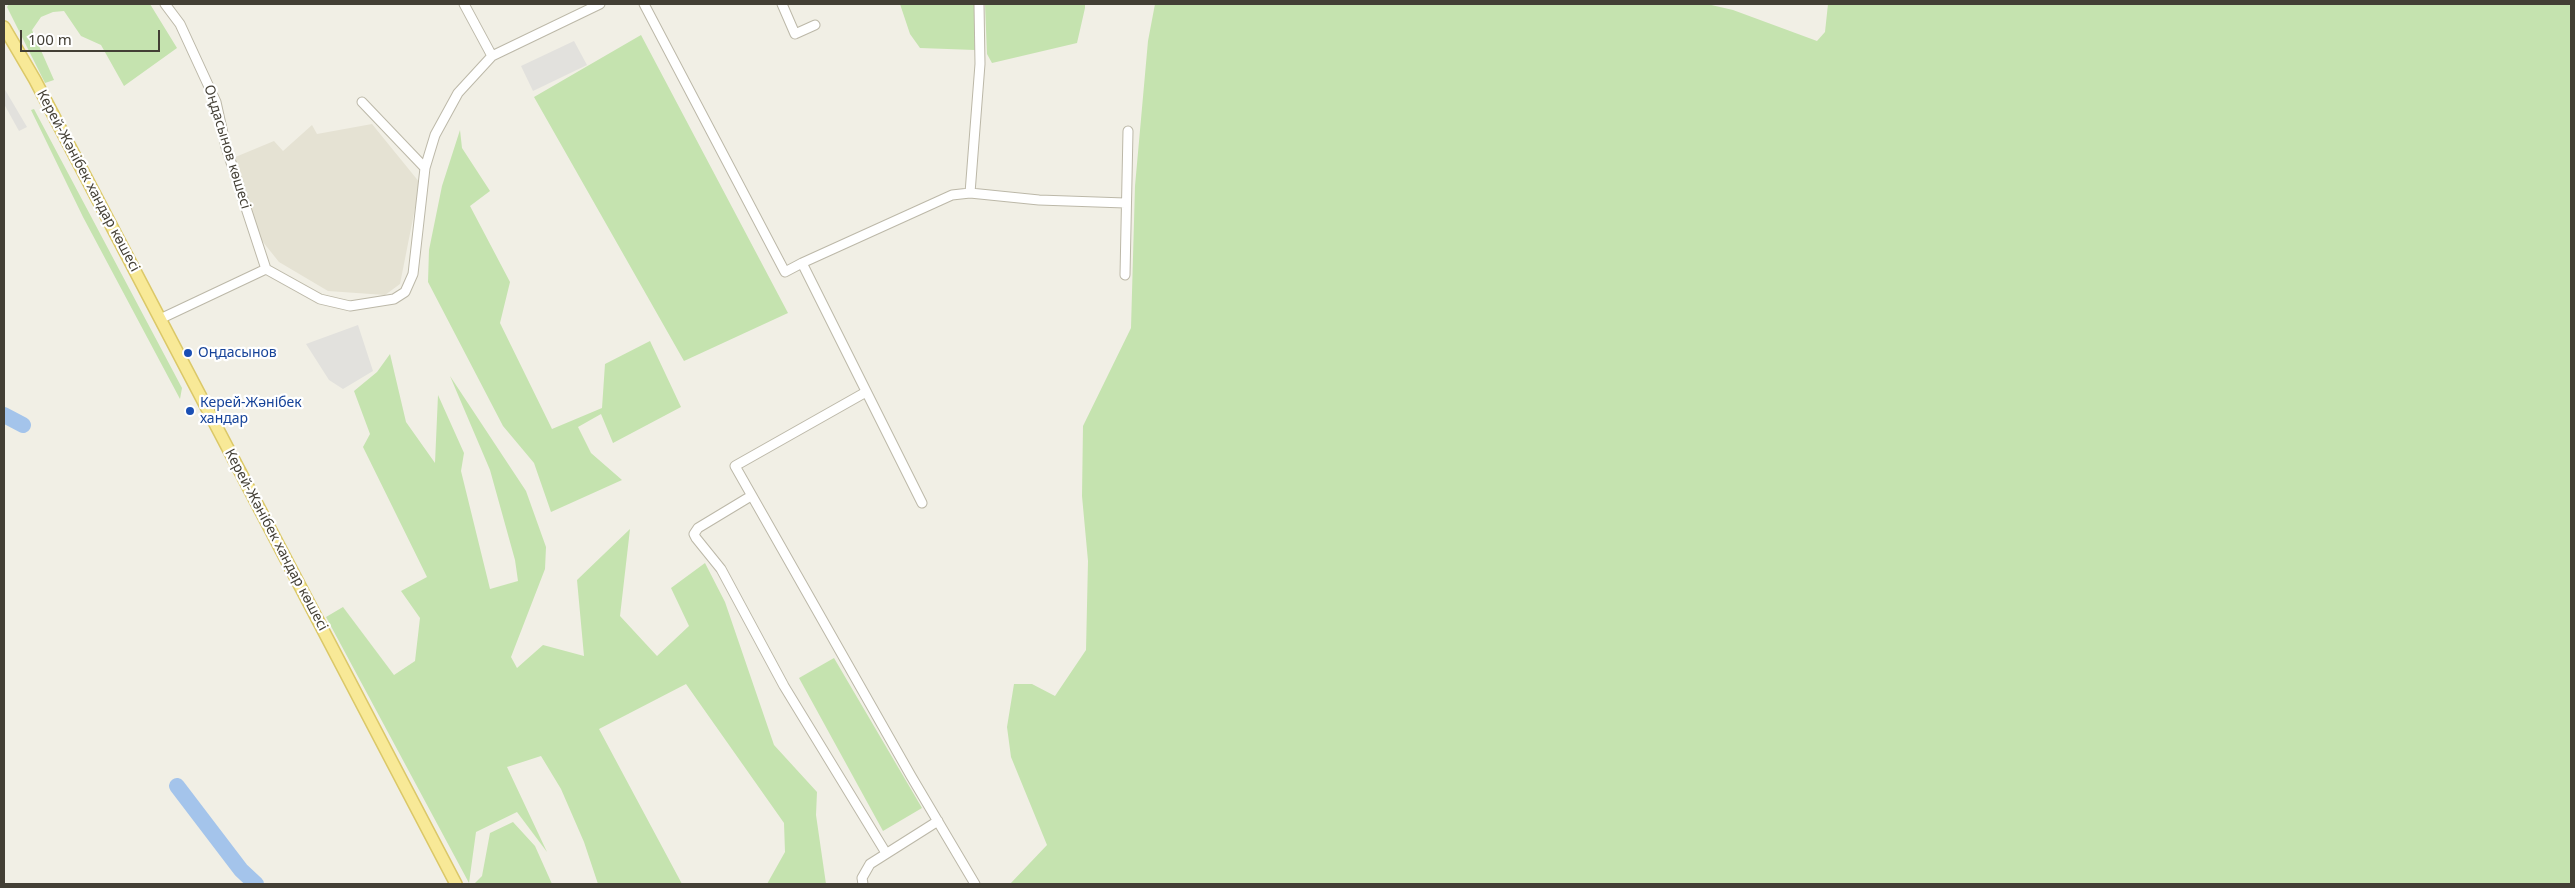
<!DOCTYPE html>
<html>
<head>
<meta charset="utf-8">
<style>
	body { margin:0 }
	#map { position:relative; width:2575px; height:888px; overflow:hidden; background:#f1efe5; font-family:"Noto Sans",sans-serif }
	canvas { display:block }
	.frame { position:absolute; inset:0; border:5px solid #433f35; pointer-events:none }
	.scale { position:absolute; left:20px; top:30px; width:140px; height:22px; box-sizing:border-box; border:2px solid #433f35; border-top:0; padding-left:6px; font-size:15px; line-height:18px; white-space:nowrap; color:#433f35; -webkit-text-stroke:4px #fff; paint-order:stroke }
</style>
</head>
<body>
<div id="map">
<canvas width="2575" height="888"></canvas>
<div class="frame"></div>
<div class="scale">100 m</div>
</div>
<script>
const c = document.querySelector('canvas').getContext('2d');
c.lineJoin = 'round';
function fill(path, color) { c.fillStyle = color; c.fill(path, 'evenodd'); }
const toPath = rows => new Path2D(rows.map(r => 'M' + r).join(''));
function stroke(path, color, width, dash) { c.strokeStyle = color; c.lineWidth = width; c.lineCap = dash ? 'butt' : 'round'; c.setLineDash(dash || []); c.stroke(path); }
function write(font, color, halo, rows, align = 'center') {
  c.font = font + ' "Noto Sans",sans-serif'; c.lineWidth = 4.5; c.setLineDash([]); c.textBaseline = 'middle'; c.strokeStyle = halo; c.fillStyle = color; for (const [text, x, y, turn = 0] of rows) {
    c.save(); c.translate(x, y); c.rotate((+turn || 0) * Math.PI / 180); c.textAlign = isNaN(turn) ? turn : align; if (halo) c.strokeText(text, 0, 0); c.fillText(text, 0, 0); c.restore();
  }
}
fill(toPath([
	[372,124,420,183,400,284,385,295,328,291,279,262,259,237,233,158,274,141,283,151,312,125,317,134]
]), '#e5e2d3');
fill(toPath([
	[9,4,150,4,177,48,124,86,101,45,81,36,64,11,53,12,41,17,32,30,54,80,45,83,7,7],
	[900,4,974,4,975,50,920,48,910,34],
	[985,4,1085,4,1085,8,1077,43,992,63,987,54],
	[1155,4,1707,4,1733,10,1817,41,1825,32,1828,4,2571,4,2571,884,1010,884,1047,845,1011,757,1007,727,1014,684,1032,684,1055,696,1086,650,1088,561,1082,496,1083,426,1131,328,1135,186,1148,41],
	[641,35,788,313,684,361,534,97],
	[34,109,182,388,180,399,83,217,31,110],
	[460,130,462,148,490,191,470,206,510,282,500,323,552,429,602,408,605,364,650,341,681,407,613,443,601,414,578,427,591,453,622,480,551,512,534,463,503,426,428,282,429,250,442,186],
	[390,354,406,422,435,463,438,395,464,453,461,471,490,589,518,581,515,560,490,470,450,376,526,491,546,547,545,569,511,657,517,668,543,645,584,656,577,580,630,529,620,616,657,656,689,626,671,588,705,563,725,602,774,745,817,792,816,815,826,884,767,884,785,852,784,823,686,684,599,729,682,884,598,884,584,842,561,789,541,756,507,767,547,852,517,812,476,832,469,883,326,617,343,607,394,675,415,661,420,618,401,591,427,577,363,447,370,434,354,391,377,372],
	[834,658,922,808,883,831,799,678],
	[513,822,535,846,552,884,474,884,482,876,490,833]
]), '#c5e3af');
fill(toPath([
	[574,41,587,65,533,91,521,66],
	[4,88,27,127,19,131,4,104],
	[358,325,373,371,343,389,329,380,306,344]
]), '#e2e1dd');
stroke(toPath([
	[4,415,23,425],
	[177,786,241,870,256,884]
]), '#a4c4eb', 16);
const minor = toPath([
	[165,4,180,24,216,102,226,147,266,269],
	[464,4,492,56],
	[644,4,785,272,802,263,922,503],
	[782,4,795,34,815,25],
	[362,102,425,168],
	[970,193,980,64,979,4],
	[802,263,952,195,970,193,1039,200,1125,203],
	[1125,275,1128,131],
	[160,319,266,269,320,299,350,306,394,299,405,292,413,274,425,168,435,135,458,93,492,56,600,4],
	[866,392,735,466,911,776,975,884],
	[751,496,698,528,694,534,696,538,721,569,784,686,886,853],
	[863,884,862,878,870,864,938,821]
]);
const major = toPath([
	[4,27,35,80,456,884]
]);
stroke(minor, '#bcb8a8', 11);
stroke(major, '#dbc868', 14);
stroke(minor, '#fff', 9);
stroke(major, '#f8e997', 11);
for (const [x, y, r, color] of [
	[188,353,5,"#1a4fb4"],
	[190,411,5,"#1a4fb4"]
]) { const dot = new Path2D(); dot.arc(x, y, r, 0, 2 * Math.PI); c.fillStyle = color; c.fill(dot); stroke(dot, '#fff', 2); }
write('14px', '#433f35', '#fff', [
	["Оңдасынов көшесі",227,147,73],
	["Керей-Жәнібек хандар көшесі",88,181,62],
	["Керей-Жәнібек хандар көшесі",276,540,62]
]);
write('14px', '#164399', '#fff', [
	["Оңдасынов",198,353],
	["Керей-Жәнібек",200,403],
	["хандар",200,419]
], 'left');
</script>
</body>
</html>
